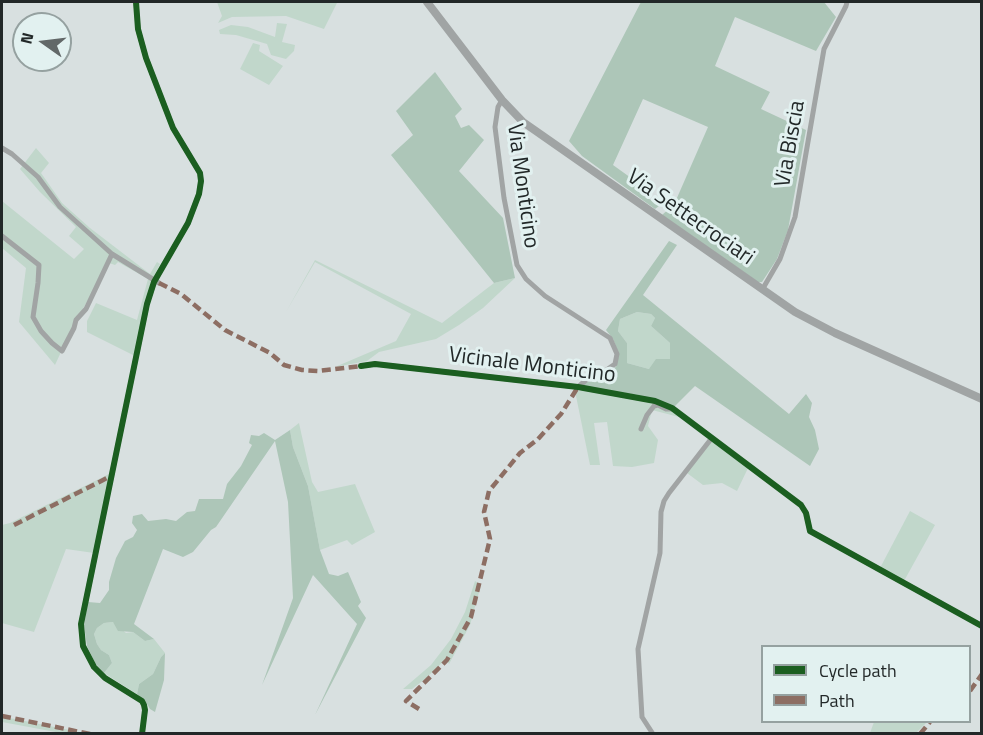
<!DOCTYPE html>
<html>
<head>
<meta charset="utf-8">
<style>
	body { margin:0 }
	#map { position:relative; width:983px; height:735px; overflow:hidden; background:#d8e0e0; font-family:"Titillium Web",sans-serif }
	canvas { display:block }
	.frame { position:absolute; inset:0; border:3px solid #222828; pointer-events:none }
	.legend { position:absolute; left:761px; top:645px; width:210px; height:78px; box-sizing:border-box; background:#e2f1f0; border:2px solid #95a1a0; margin:0; padding:8px 10px; list-style:none; font-size:18px; color:#222828 }
	.legend li { display:flex; align-items:center; gap:12px; height:30px }
	.legend b { width:30px; border:2px solid #95a1a0 }
	.north { position:absolute; left:12px; top:12px; width:60px; height:60px; box-sizing:border-box; background:#e2f1f0; border:2px solid #95a1a0; border-radius:50%; rotate:284deg; font-size:16px; font-weight:700; line-height:24px; text-align:center; color:#222828 }
	.north::after { content:''; display:block; margin:auto; width:21px; height:27px; background:#626868; clip-path:polygon(50% 0,100% 100%,50% 72%,0 100%) }
</style>
</head>
<body>
<div id="map">
<canvas width="983" height="735"></canvas>
<div class="frame"></div>
<ul class="legend">
<li><b style="height:8px;background:#1b5e20"></b>Cycle path</li>
<li><b style="height:8px;background:#8d6e63"></b>Path</li>
</ul>
<div class="north">N</div>
</div>
<script>
const c = document.querySelector('canvas').getContext('2d');
c.lineJoin = 'round';
function fill(path, color) { c.fillStyle = color; c.fill(path, 'evenodd'); }
const toPath = rows => new Path2D(rows.map(r => 'M' + r).join(''));
function stroke(path, color, width, dash) { c.strokeStyle = color; c.lineWidth = width; c.lineCap = dash ? 'butt' : 'round'; c.setLineDash(dash || []); c.stroke(path); }
function write(font, color, halo, rows, align = 'center') {
  c.font = font + ' "Titillium Web",sans-serif'; c.lineWidth = 6; c.setLineDash([]); c.textBaseline = 'middle'; c.strokeStyle = halo; c.fillStyle = color; for (const [text, x, y, turn = 0] of rows) {
    c.save(); c.translate(x, y); c.rotate((+turn || 0) * Math.PI / 180); c.textAlign = isNaN(turn) ? turn : align; if (halo) c.strokeText(text, 0, 0); c.fillText(text, 0, 0); c.restore();
  }
}
fill(toPath([
	[217,2,329,2,337,3,324,29,286,16,232,17,218,23,222,16],
	[277,23,287,24,282,42,295,45,294,51,286,59,271,55,267,44,236,35,220,34,219,30,231,25,248,27,275,37],
	[253,43,260,45,259,51,283,66,269,85,240,69],
	[36,148,49,163,41,173,62,203,90,228,150,274,157,262,160,264,150,284,135,356,87,332,87,321,96,303,137,320,148,279,118,262,115,265,109,263,72,328,55,365,19,322,26,268,2,248,2,201,74,259,84,249,69,236,76,227,40,192,20,169],
	[315,260,442,323,494,283,515,278,483,308,459,325,436,339,379,352,367,361,335,367,396,341,411,314,315,262,286,312],
	[637,312,651,314,655,318,651,326,670,343,670,359,649,369,627,363,627,343,618,331,620,319],
	[575,391,589,391,647,402,667,409,683,418,652,410,648,426,658,440,654,463,632,467,613,466,607,422,594,423,600,465,590,465],
	[299,423,312,482,318,492,355,484,375,532,352,545,347,540,320,550,308,486,293,447,290,430],
	[709,438,749,466,737,491,722,483,703,485,687,473],
	[109,474,94,553,66,549,34,632,2,623,2,525,10,523],
	[910,511,935,525,904,581,880,568],
	[475,581,481,585,470,625,449,664,446,659,425,679,412,689,403,689,431,665,451,639,465,612],
	[113,622,126,633,133,632,145,641,154,639,165,653,161,657,153,674,139,684,137,694,104,673,112,663,109,655,101,650,97,644,94,634,97,628,104,623],
	[2,717,15,719,84,733,61,733,2,722],
	[874,722,927,722,916,733,870,733]
]), '#c1d7cb');
fill(toPath([
	[641,2,824,2,836,17,816,51,735,17,715,66,770,92,761,109,806,130,788,230,777,259,762,282,758,282,662,215,671,207,673,207,708,127,643,99,613,165,645,188,641,193,659,206,655,209,582,156,569,141],
	[435,72,462,109,455,116,461,128,469,125,484,140,459,171,503,218,515,278,494,283,391,155,413,135,396,111],
	[669,241,677,245,643,295,789,414,806,394,812,403,809,417,815,430,819,449,810,466,695,386,674,407,638,395,582,386,593,376,616,367,619,354,613,339,606,330],
	[637,312,651,314,655,318,651,326,670,343,670,359,656,359,649,369,627,363,627,343,618,331,620,319],
	[290,430,293,447,308,486,320,550,329,574,338,576,348,572,361,602,358,606,366,618,315,715,357,624,313,575,262,685,293,598,288,502,275,441,216,527,211,530,193,552,183,557,163,549,134,624,154,639,145,641,133,632,118,631,113,622,104,623,97,628,94,634,97,644,101,650,109,655,112,663,104,673,95,663,87,646,84,625,88,602,100,603,109,590,109,582,116,558,125,541,133,537,137,530,132,523,133,516,142,514,148,521,166,519,176,521,187,512,195,511,199,499,223,499,227,484,241,466,252,445,249,443,251,435,259,436,264,433,275,440],
	[165,653,164,680,155,712,150,709,147,704,137,694,139,684,153,674,161,657]
]), '#adc6b8');
stroke(toPath([
	[136,2,138,29,146,58,173,128,200,173,201,181,199,194,188,223,154,282,147,304,81,624,83,646,94,667,105,678,142,701,144,705,145,710,142,734],
	[502,100,498,107,495,127,504,198,517,265,526,279,545,296,610,338,617,354,615,364,605,371,593,374,578,387],
	[2,148,12,154,38,177,60,207,112,254,159,283],
	[2,236,39,265,38,283,33,317,41,331,52,343,62,351,74,328,76,320,86,309,112,254],
	[762,290,780,259,795,217,824,49,846,6,847,2],
	[361,366,375,364,578,387,655,401,672,408,801,505,806,513,810,531,982,626],
	[641,429,647,415,654,406,658,405,666,409,672,409],
	[653,734,642,717,638,649,660,553,661,512,664,501,669,493,711,439]
]), '#a1a4a4', 5);
stroke(toPath([
	[427,2,502,100,523,122,795,312,835,333,982,399]
]), '#a0a4a4', 8);
stroke(toPath([
	[159,283,181,294,225,330,270,353,284,365,302,370,318,371,361,366],
	[14,525,111,476],
	[970,691,982,674],
	[419,709,406,701,447,660,471,617,490,539,484,512,489,491,520,453,538,439,561,414,578,387],
	[2,716,90,734],
	[920,734,930,722]
]), '#8d6e63', 4.5, [9, 4.5]);
stroke(toPath([
	[136,2,138,29,146,58,173,128,200,173,201,181,199,194,188,223,154,282,147,304,81,624,83,646,94,667,105,678,142,701,144,705,145,710,142,734],
	[361,366,375,364,578,387,655,401,672,408,801,505,806,513,810,531,982,626]
]), '#1b5e20', 6);
write('22px', '#222828', '#e2f1f0', [
	["Via Biscia",791,144,-80],
	["Via Monticino",522,186,82],
	["Via Settecrociari",690,218,35],
	["Vicinale Monticino",532,366,7]
]);
</script>
</body>
</html>
